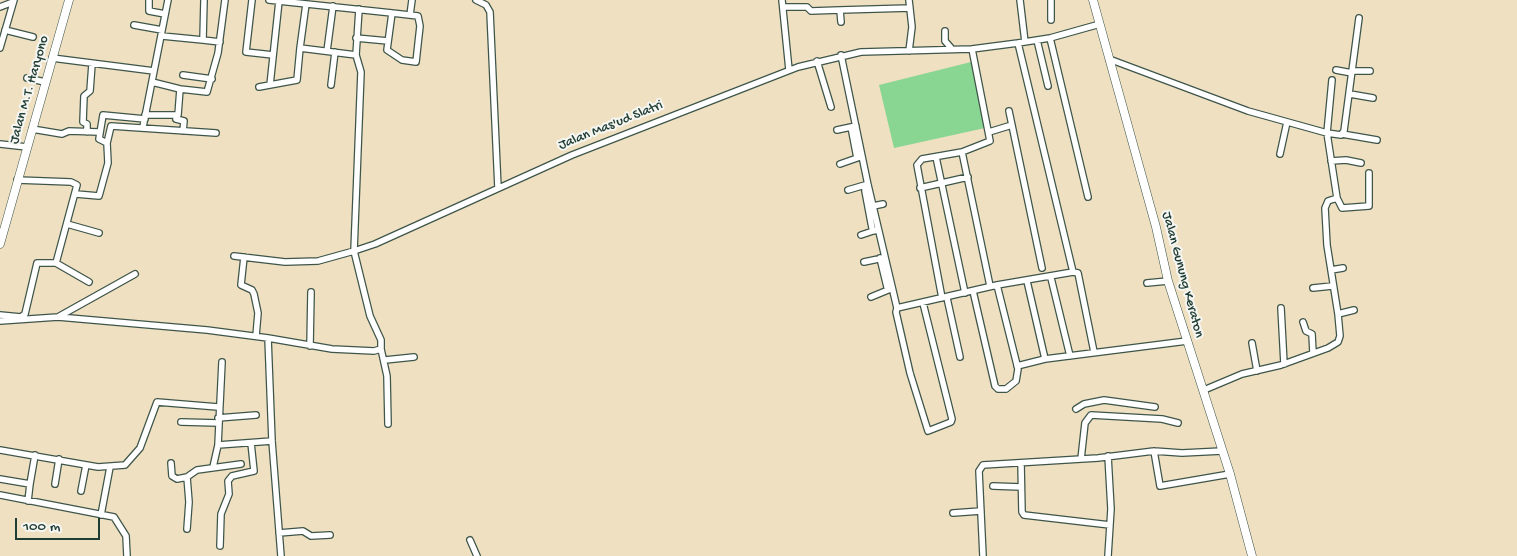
<!DOCTYPE html>
<html>
<head>
<meta charset="utf-8">
<style>
	body { margin:0 }
	#map { position:relative; width:1517px; height:556px; overflow:hidden; background:#efe0c2; font-family:"Gochi Hand",sans-serif }
	canvas { display:block }
	.scale { position:absolute; left:15px; top:518px; width:85px; height:22px; box-sizing:border-box; border:2px solid #1f3d34; border-top:0; padding-left:6px; font-size:15px; line-height:18px; white-space:nowrap; color:#1f3d34; -webkit-text-stroke:4px #f6f6f2; paint-order:stroke }
</style>
</head>
<body>
<div id="map">
<canvas width="1517" height="556"></canvas>
<div class="scale">100 m</div>
</div>
<script>
const c = document.querySelector('canvas').getContext('2d');
c.lineJoin = 'round';
function fill(path, color) { c.fillStyle = color; c.fill(path, 'evenodd'); }
const toPath = rows => new Path2D(rows.map(r => 'M' + r).join(''));
function stroke(path, color, width, dash) { c.strokeStyle = color; c.lineWidth = width; c.lineCap = dash ? 'butt' : 'round'; c.setLineDash(dash || []); c.stroke(path); }
function write(font, color, halo, rows, align = 'center') {
  c.font = font + ' "Gochi Hand",sans-serif'; c.lineWidth = 4; c.setLineDash([]); c.textBaseline = 'middle'; c.strokeStyle = halo; c.fillStyle = color; for (const [text, x, y, turn = 0] of rows) {
    c.save(); c.translate(x, y); c.rotate((+turn || 0) * Math.PI / 180); c.textAlign = isNaN(turn) ? turn : align; if (halo) c.strokeText(text, 0, 0); c.fillText(text, 0, 0); c.restore();
  }
}
fill(toPath([
	[971,62,985,128,894,148,879,85]
]), '#89d592');
const street = toPath([
	[149,0,149,11,165,14],
	[204,0,203,40,220,42],
	[252,0,246,52,273,55],
	[269,0,392,13,418,16,420,26,416,62,402,60,387,50,392,13],
	[476,0,486,5,490,12,498,188],
	[782,0,789,70],
	[1020,0,1025,42],
	[1051,0,1051,20],
	[0,7,13,2],
	[783,7,807,7,811,11,840,10,841,22],
	[840,10,910,8],
	[410,15,412,0],
	[134,25,162,30],
	[5,30,33,37],
	[945,31,945,41,952,49],
	[162,36,203,40],
	[356,38,388,41],
	[1050,38,1088,197],
	[1037,40,1048,86],
	[0,48,14,0],
	[300,48,306,4],
	[327,51,333,6],
	[909,51,912,27,909,0],
	[841,55,868,185,897,308],
	[52,58,154,71],
	[1109,59,1248,111,1327,133,1341,135,1344,131,1359,18],
	[817,61,831,107],
	[1336,70,1352,73],
	[1353,71,1370,71],
	[183,75,212,79],
	[27,78,45,82],
	[152,82,180,89,207,92,218,53,225,0],
	[270,85,279,1],
	[331,85,335,52],
	[259,87,297,80,300,48,356,55],
	[1350,94,1373,98],
	[1009,111,1042,268],
	[145,115,178,115,180,89],
	[177,115,176,119,184,121,183,131],
	[856,126,851,127,857,158],
	[143,127,168,0],
	[32,129,62,134,69,131,99,132],
	[837,130,851,127],
	[87,132,87,124,83,122,84,96,90,91,92,64],
	[989,132,1012,125],
	[1342,134,1377,140],
	[107,143,99,139,103,115,145,119],
	[0,144,27,147],
	[962,152,990,286],
	[1280,154,1287,122],
	[936,157,965,293],
	[1331,161,1346,160,1361,163],
	[840,164,860,157],
	[17,180,71,182,77,185,56,263,89,282],
	[868,185,865,185,865,191,872,228,873,231,878,230],
	[920,188,968,177],
	[848,190,865,185],
	[76,194,99,196,108,163,107,143,111,126,216,133],
	[1337,198,1342,208,1369,206,1369,173],
	[873,206,883,204],
	[67,224,99,233],
	[861,235,873,231],
	[234,256,285,262,318,261,354,251,361,72,356,55,359,9],
	[244,257,241,285,252,290,254,294,258,313,256,336],
	[880,258,887,287,888,290,892,288],
	[864,262,883,258],
	[1331,270,1343,268],
	[1073,272,1078,273,1094,352],
	[1051,278,1070,356],
	[1027,281,1045,359],
	[1147,283,1168,281],
	[1313,288,1332,286],
	[973,291,995,386,998,389,1006,389,1016,381,1018,369,997,285],
	[871,297,888,290],
	[942,298,917,165,922,159,962,152,990,141,972,49],
	[947,298,960,357],
	[923,303,952,419,951,422,928,431,910,373,896,312,897,308,997,285,1073,272,1018,43],
	[1281,308,1284,364],
	[1338,314,1354,310],
	[0,315,21,317,25,314,37,263,56,263],
	[58,317,135,274],
	[0,321,58,317,207,330,268,338,332,349,374,351,381,349,381,340,370,316,354,251,375,244,572,155,798,67,861,52,972,49,1018,43,1050,38,1100,24],
	[1303,322,1306,331,1312,334,1313,353],
	[268,338,272,441,281,556],
	[1252,343,1257,371],
	[310,346,311,292],
	[381,349,387,376,388,424],
	[385,360,414,357],
	[222,362,218,445,272,441],
	[1017,366,1045,359,1187,341],
	[1204,390,1242,374,1281,365,1328,348,1338,342,1340,336,1338,314,1327,245,1325,208,1328,201,1337,198,1327,133,1332,80],
	[1076,409,1084,404,1104,400,1155,407],
	[218,418,256,415],
	[181,422,219,423],
	[0,450,98,467,125,465,140,448,157,402,218,407],
	[1154,451,1160,486,1230,474],
	[1081,459,1085,423,1091,415,1162,419,1178,423],
	[171,463,172,476,177,479,187,477,197,470,241,464],
	[1021,463,1022,512,1024,515,1110,525],
	[213,467,218,445],
	[0,479,30,484,35,455],
	[55,484,59,459],
	[993,486,1021,487],
	[81,491,86,465],
	[0,495,114,517,126,536,127,556],
	[28,501,30,484],
	[953,513,981,511],
	[101,515,110,467],
	[187,529,189,502,187,477],
	[279,533,303,531,311,536,330,535],
	[470,540,477,556],
	[220,546,221,514,229,494,228,481,232,476,254,471,251,443],
	[983,556,979,471,983,465,1098,458,1154,451,1182,453,1222,451],
	[1108,556,1111,509,1108,456]
]);
const secondary = toPath([
	[1093,0,1156,227,1168,281,1230,474,1252,556],
	[0,244,69,0]
]);
stroke(street, '#3e5549', 8);
stroke(secondary, '#3e5549', 9);
stroke(street, '#fff', 5.5);
stroke(secondary, '#fff', 8);
write('14px', '#1f3d34', '#f6f6f2', [
	["Jalan M.T. Haryono",30,90,-74],
	["Jalan Mas'ud Slatri",611,126,-22],
	["Jalan Gunung Keraton",1182,275,75]
]);
</script>
</body>
</html>
